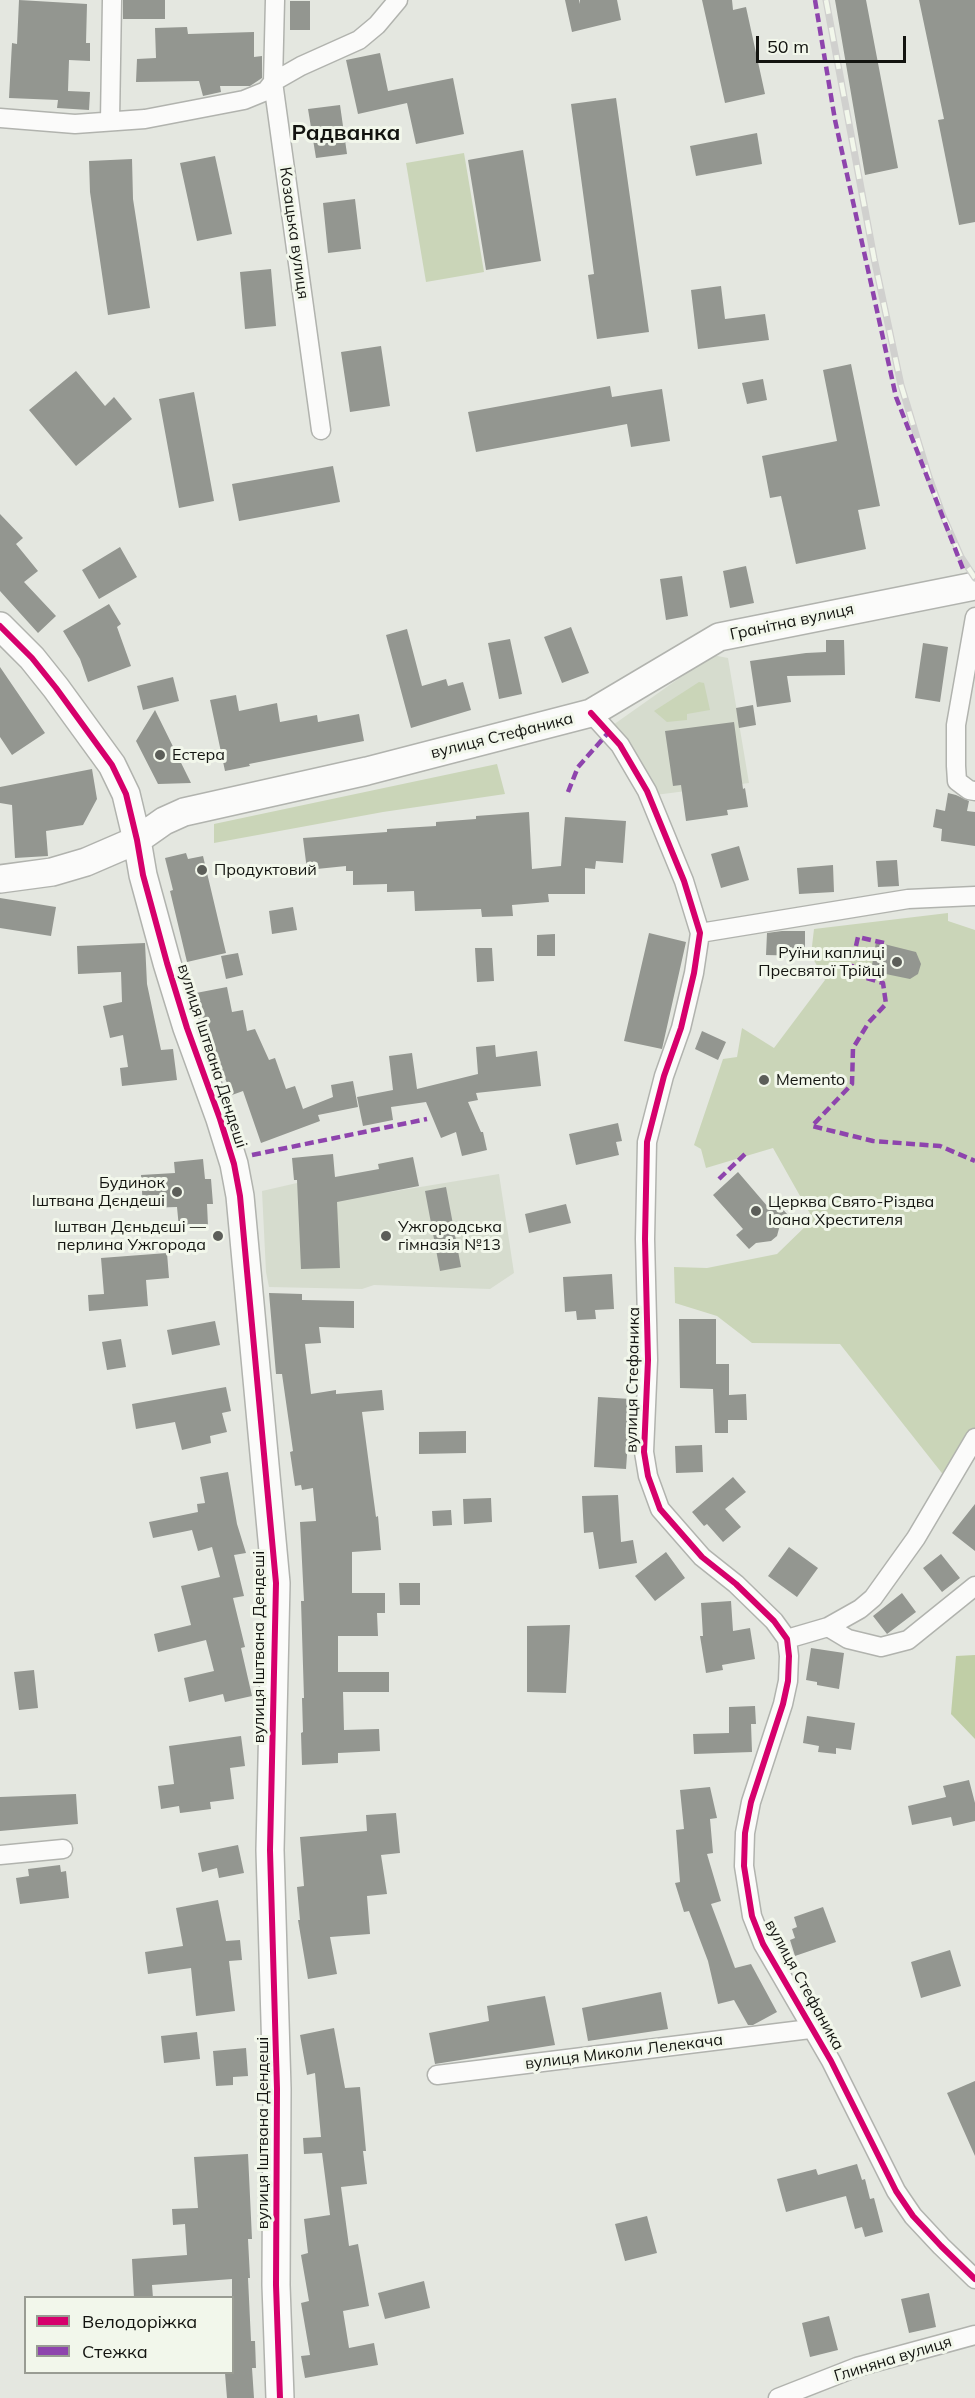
<!DOCTYPE html>
<html>
<head>
<meta charset="utf-8">
<style>
	body { margin:0 }
	#map { position:relative; width:975px; height:2398px; overflow:hidden; background:#e4e7e0; font-family:Mulish,sans-serif }
	canvas { display:block }
	.legend { position:absolute; left:24px; top:2296px; width:210px; height:78px; box-sizing:border-box; background:#f2f7eb; border:2px solid #999c93; margin:0; padding:8px 10px; list-style:none; font-size:18px; color:#131410 }
	.legend li { display:flex; align-items:center; gap:12px; height:30px }
	.legend b { width:30px; border:2px solid #999c93 }
	.scale { position:absolute; left:756px; top:36px; width:150px; height:27px; box-sizing:border-box; border:3px solid #131410; border-top:0; padding-left:8px; font-size:18px; line-height:21px; white-space:nowrap; color:#131410; -webkit-text-stroke:4px #f2f7eb; paint-order:stroke }
</style>
</head>
<body>
<div id="map">
<canvas width="975" height="2398"></canvas>
<ul class="legend">
<li><b style="height:8px;background:#d6006c"></b>Велодоріжка</li>
<li><b style="height:8px;background:#8e44ad"></b>Стежка</li>
</ul>
<div class="scale">50 m</div>
</div>
<script>
const c = document.querySelector('canvas').getContext('2d');
c.lineJoin = 'round';
function fill(path, color) { c.fillStyle = color; c.fill(path, 'evenodd'); }
const toPath = rows => new Path2D(rows.map(r => 'M' + r).join(''));
function stroke(path, color, width, dash) { c.strokeStyle = color; c.lineWidth = width; c.lineCap = dash ? 'butt' : 'round'; c.setLineDash(dash || []); c.stroke(path); }
function write(font, color, halo, rows, align = 'center') {
  c.font = font + ' Mulish,sans-serif'; c.lineWidth = 6; c.setLineDash([]); c.textBaseline = 'middle'; c.strokeStyle = halo; c.fillStyle = color; for (const [text, x, y, turn = 0] of rows) {
    c.save(); c.translate(x, y); c.rotate((+turn || 0) * Math.PI / 180); c.textAlign = isNaN(turn) ? turn : align; if (halo) c.strokeText(text, 0, 0); c.fillText(text, 0, 0); c.restore();
  }
}
fill(toPath([
	[712,655,728,658,749,783,655,795,613,725],
	[499,1174,514,1273,490,1289,374,1285,362,1289,269,1287,266,1272,262,1191,297,1183,335,1182,384,1193]
]), '#d6dcce');
fill(toPath([
	[464,153,484,272,426,282,406,163],
	[699,682,704,683,710,710,687,714,687,720,667,722,654,711],
	[497,764,505,794,383,812,214,843,214,824],
	[948,913,948,921,975,930,975,1428,945,1477,840,1344,752,1343,717,1316,675,1303,674,1267,707,1268,777,1254,813,1219,773,1148,706,1168,701,1149,694,1145,723,1059,737,1057,742,1028,774,1048,825,980,811,955,814,929]
]), '#cad5b8');
fill(toPath([
	[975,1655,975,1739,951,1714,956,1656]
]), '#c0cea6');
fill(toPath([
	[19,0,87,4,86,43,90,43,90,61,69,60,68,91,90,92,89,110,57,108,58,100,9,98,12,43,17,44],
	[123,0,165,0,165,19,123,19],
	[565,0,579,0,580,4,580,0,617,0,621,20,572,32],
	[702,0,732,0,733,10,746,7,765,94,725,103],
	[835,0,866,0,898,168,865,175],
	[919,0,975,0,975,222,959,225,938,120,944,119],
	[290,1,310,1,310,30,290,30],
	[187,27,188,34,254,32,254,57,262,56,262,78,250,86,220,86,221,92,203,96,199,81,136,82,137,59,156,58,155,28],
	[380,53,388,91,453,78,464,134,416,144,407,103,358,114,346,60],
	[616,98,649,332,597,339,588,275,594,274,571,104],
	[340,105,347,154,316,158,308,109],
	[757,133,762,164,696,176,690,146],
	[523,150,541,261,486,270,468,160],
	[215,156,232,234,197,241,180,163],
	[132,159,133,199,150,308,108,315,90,192,89,161],
	[355,199,361,249,328,253,323,203],
	[271,269,276,326,245,329,240,272],
	[721,286,725,319,765,314,769,340,698,349,691,290],
	[381,346,390,406,350,412,341,352],
	[851,364,880,506,858,510,866,549,796,564,781,496,770,498,762,456,837,441,823,370],
	[76,371,105,406,114,397,132,419,76,466,29,410],
	[763,379,767,400,747,404,742,383],
	[610,386,612,397,662,389,670,441,631,447,627,424,476,452,468,412],
	[194,392,214,501,179,508,159,399],
	[333,466,340,502,239,521,232,484],
	[0,514,23,538,16,544,38,571,24,582,56,616,38,633,0,591],
	[120,547,137,577,99,599,82,570],
	[746,566,754,603,730,608,723,571],
	[682,576,688,616,666,620,660,579],
	[109,604,121,624,117,627,131,666,88,682,80,659,63,631],
	[571,627,589,673,562,683,544,637],
	[407,629,422,686,446,679,448,686,463,682,471,710,411,728,386,635],
	[510,639,522,694,499,699,488,643],
	[826,640,844,640,845,675,787,676,791,702,757,707,750,661,806,653,826,652],
	[923,643,948,647,940,702,915,698],
	[0,667,45,733,12,755,0,737],
	[173,677,179,701,143,710,137,686],
	[236,695,239,711,277,703,280,722,317,715,318,722,359,714,364,741,249,764,250,766,225,771,210,700],
	[753,705,756,725,739,728,736,708],
	[155,710,191,783,158,784,136,741],
	[734,722,743,789,745,788,748,807,727,810,728,815,686,821,681,785,673,786,665,731],
	[92,769,97,799,83,825,46,831,48,856,15,858,12,805,0,803,0,787],
	[948,793,956,795,969,801,967,811,975,812,975,846,941,841,942,829,933,827,936,809,945,811],
	[529,812,532,869,561,866,565,817,626,821,623,863,596,861,595,869,585,868,585,894,548,894,549,902,512,905,513,916,482,917,481,909,415,911,414,891,387,892,387,884,353,885,353,871,346,871,346,866,307,870,303,838,387,832,387,829,436,826,436,822,476,819,476,816],
	[739,846,749,880,721,888,711,854],
	[186,853,188,859,203,856,226,953,187,962,170,891,173,890,165,858],
	[897,860,899,886,878,887,876,861],
	[833,865,834,892,799,894,797,868],
	[0,898,56,907,51,936,0,928],
	[293,907,297,930,272,934,269,911],
	[782,931,805,931,805,956,766,955,767,933],
	[649,933,686,942,662,1049,624,1041],
	[555,934,555,956,537,956,537,935],
	[876,942,916,952,921,964,918,974,910,979,871,971],
	[145,943,147,984,161,1050,173,1049,177,1080,122,1086,120,1068,128,1067,123,1035,110,1038,103,1006,122,1002,121,972,78,974,77,946],
	[475,948,492,948,494,981,477,982],
	[238,953,243,975,226,979,221,956],
	[227,987,232,1012,243,1010,247,1031,255,1029,269,1060,275,1058,286,1089,295,1086,303,1109,333,1097,331,1085,353,1081,358,1107,318,1115,320,1121,261,1143,243,1091,232,1095,209,1040,196,993],
	[702,1031,726,1042,718,1060,695,1049],
	[495,1045,496,1057,537,1051,541,1086,476,1093,478,1100,468,1102,481,1132,483,1132,487,1150,462,1156,456,1132,441,1138,426,1102,391,1107,393,1120,363,1126,357,1097,393,1090,389,1056,412,1053,417,1089,478,1074,476,1047],
	[618,1123,622,1141,616,1142,619,1155,576,1165,569,1134],
	[333,1154,335,1177,379,1169,378,1164,413,1157,419,1186,337,1202,340,1268,301,1269,297,1180,294,1180,292,1158],
	[203,1159,205,1179,211,1179,213,1204,207,1204,208,1226,179,1228,177,1207,143,1208,141,1175,175,1173,174,1162],
	[738,1172,768,1207,775,1201,788,1215,781,1221,777,1236,771,1241,756,1243,749,1249,736,1235,743,1229,713,1195],
	[446,1187,461,1267,440,1271,425,1191],
	[566,1204,571,1223,529,1233,525,1214],
	[167,1253,169,1278,146,1280,148,1306,89,1311,88,1295,104,1294,101,1258],
	[612,1274,614,1309,595,1310,596,1319,577,1320,576,1311,565,1312,563,1277],
	[269,1293,302,1294,302,1300,354,1301,354,1328,319,1327,321,1343,305,1344,311,1394,336,1390,336,1394,382,1390,384,1410,362,1412,376,1517,378,1516,381,1550,352,1552,352,1593,385,1593,385,1613,377,1613,378,1636,338,1636,338,1672,389,1672,389,1692,343,1692,344,1730,379,1729,380,1751,338,1753,338,1763,302,1765,301,1733,303,1732,302,1698,304,1698,301,1601,304,1601,300,1522,316,1521,313,1488,302,1490,301,1485,295,1486,290,1452,293,1451,282,1374,276,1374],
	[679,1319,716,1319,716,1364,729,1364,729,1395,746,1394,747,1420,728,1420,728,1433,715,1433,713,1389,680,1388],
	[215,1321,220,1345,172,1355,167,1330],
	[121,1339,126,1367,107,1370,102,1342],
	[226,1387,231,1411,222,1413,227,1432,210,1436,211,1443,182,1450,175,1422,136,1429,132,1404],
	[598,1397,631,1399,626,1469,594,1467],
	[466,1431,466,1453,419,1454,419,1432],
	[702,1445,703,1472,676,1473,675,1446],
	[228,1472,237,1524,246,1553,234,1555,244,1596,233,1598,245,1647,241,1648,252,1696,225,1702,223,1694,189,1702,184,1678,214,1671,206,1640,158,1652,154,1634,191,1625,181,1586,220,1577,212,1547,198,1551,192,1530,153,1538,149,1522,198,1512,197,1504,205,1503,200,1477],
	[733,1477,746,1492,725,1509,741,1527,723,1542,707,1524,704,1526,692,1512],
	[618,1495,621,1542,633,1540,637,1563,599,1569,593,1532,584,1533,582,1496],
	[491,1498,492,1522,464,1524,463,1499],
	[975,1504,975,1551,952,1533],
	[451,1510,452,1525,433,1526,432,1511],
	[789,1547,818,1568,797,1597,768,1576],
	[666,1552,685,1578,655,1601,635,1576],
	[941,1554,960,1578,942,1592,923,1568],
	[399,1583,420,1583,420,1605,400,1605],
	[902,1593,916,1612,887,1634,873,1616],
	[731,1601,733,1631,750,1628,755,1659,722,1665,723,1670,706,1673,700,1636,703,1636,701,1603],
	[570,1625,566,1693,527,1692,527,1626],
	[811,1648,844,1653,839,1689,817,1685,817,1682,806,1680],
	[34,1670,38,1708,19,1710,14,1672],
	[755,1706,756,1724,751,1724,752,1752,694,1754,693,1734,729,1733,729,1707],
	[807,1716,855,1723,851,1750,836,1748,836,1754,818,1752,819,1746,803,1743],
	[241,1736,245,1766,230,1768,234,1799,210,1802,211,1809,180,1813,179,1806,161,1809,158,1786,174,1784,169,1746],
	[969,1780,975,1803,975,1821,953,1826,951,1817,912,1825,908,1806,946,1797,943,1786],
	[710,1787,717,1818,710,1819,713,1853,707,1854,721,1901,711,1904,735,1968,751,1964,777,2012,753,2025,748,2025,734,2000,718,2004,708,1961,689,1911,684,1912,675,1883,680,1882,676,1830,684,1829,680,1790],
	[76,1794,78,1824,0,1831,0,1797],
	[396,1813,400,1853,381,1855,387,1894,367,1896,370,1934,330,1937,337,1974,308,1979,298,1920,300,1920,297,1887,304,1886,300,1837,367,1831,366,1815],
	[238,1845,244,1873,219,1878,217,1868,202,1872,198,1853],
	[60,1865,61,1872,66,1871,69,1898,20,1904,16,1878,29,1876,28,1869],
	[218,1900,226,1941,240,1940,242,1960,229,1961,235,2011,196,2016,191,1968,148,1974,145,1952,183,1946,176,1908],
	[823,1907,836,1942,795,1956,790,1940,795,1938,792,1929,797,1927,794,1917],
	[950,1950,961,1986,921,1998,911,1962],
	[661,1992,668,2029,588,2041,582,2008],
	[545,1996,555,2045,435,2064,429,2033,489,2021,487,2006],
	[334,2028,345,2088,360,2087,366,2151,363,2151,367,2184,341,2187,349,2246,358,2244,369,2306,343,2311,349,2348,374,2343,378,2365,305,2378,301,2356,310,2355,301,2303,309,2301,301,2255,308,2253,304,2219,330,2215,322,2153,304,2154,303,2138,321,2137,315,2073,307,2075,300,2035],
	[197,2032,200,2059,164,2063,161,2036],
	[246,2048,248,2076,233,2077,233,2085,216,2086,213,2051],
	[975,2081,975,2156,947,2093],
	[248,2154,252,2239,248,2239,250,2278,248,2278,251,2341,255,2341,256,2368,252,2368,254,2398,227,2398,225,2373,232,2373,232,2279,152,2285,153,2298,134,2298,132,2259,187,2255,185,2224,173,2225,172,2209,198,2208,194,2157],
	[857,2164,862,2180,865,2179,870,2199,874,2198,883,2232,865,2237,862,2227,855,2229,846,2196,786,2212,777,2179,816,2169,818,2175],
	[647,2216,657,2253,625,2261,615,2224],
	[424,2281,430,2308,385,2319,378,2293],
	[929,2293,936,2327,909,2333,901,2299],
	[829,2316,838,2350,810,2357,802,2323]
]), '#939690');
const street = toPath([
	[275,0,273,82,321,430],
	[0,118,75,124,145,119,244,100,266,91,273,82,301,66,359,40,377,25,398,0],
	[110,121,112,0],
	[975,617,956,725,956,766,957,781,969,790,975,791],
	[591,713,620,745,647,791,684,881,700,933,694,973,681,1028,664,1076,647,1142,645,1239,648,1360,644,1452,648,1476,660,1509,702,1557,736,1584,774,1621,787,1639,789,1656,788,1681,783,1704,751,1802,745,1833,744,1866,752,1916,763,1944,831,2061,896,2191,913,2216,941,2246,975,2279],
	[700,933,908,899,975,896],
	[828,1627,848,1639,881,1647,908,1640,975,1586],
	[787,1639,828,1627,860,1609,873,1598,916,1538,975,1438],
	[0,1855,63,1849],
	[437,2075,810,2029],
	[778,2398,857,2367,975,2335]
]);
const secondary = toPath([
	[0,626,32,658,56,688,112,765,126,794,137,840,143,875,167,963,187,1028,220,1119,234,1164,240,1196,276,1583,270,1850,277,2089,276,2285,280,2398],
	[0,879,52,872,86,862,137,840,164,821,184,812,367,771,591,713,719,637,975,586]
]);
stroke(street, '#b1b3ae', 21);
stroke(secondary, '#b1b3ae', 30);
stroke(street, '#fbfbfa', 18);
stroke(secondary, '#fbfbfa', 27);
const rail = toPath([
	[826,0,874,258,901,385,929,477,943,516,961,557,975,578]
]);
stroke(rail, '#d0d0ce', 7);
stroke(rail, '#f2f7eb', 4.5, [14]);
stroke(toPath([
	[815,0,835,120,896,397,963,569],
	[568,792,578,767,608,733],
	[884,943,858,937,850,973,883,983,886,1004,869,1022,853,1048,852,1084,812,1126,873,1141,940,1146,975,1161],
	[252,1155,427,1119],
	[719,1179,747,1152]
]), '#8e44ad', 4.5, [9, 4.5]);
stroke(toPath([
	[0,626,32,658,56,688,112,765,126,794,137,840,143,875,167,963,187,1028,220,1119,234,1164,240,1196,276,1583,270,1850,277,2089,276,2285,280,2398],
	[591,713,620,745,647,791,684,881,700,933,694,973,681,1028,664,1076,647,1142,645,1239,648,1360,644,1452,648,1476,660,1509,702,1557,736,1584,774,1621,787,1639,789,1656,788,1681,783,1704,751,1802,745,1833,744,1866,752,1916,763,1944,831,2061,896,2191,913,2216,941,2246,975,2279]
]), '#d6006c', 6);
for (const [x, y, r, color] of [
	[160,755,6,"#5c5e59"],
	[202,870,6,"#5c5e59"],
	[897,962,6,"#5c5e59"],
	[764,1080,6,"#5c5e59"],
	[177,1192,6,"#5c5e59"],
	[756,1211,6,"#5c5e59"],
	[218,1236,6,"#5c5e59"],
	[386,1236,6,"#5c5e59"]
]) { const dot = new Path2D(); dot.arc(x, y, r, 0, 2 * Math.PI); c.fillStyle = color; c.fill(dot); stroke(dot, '#f2f7eb', 2); }
write('16px', '#131410', '#f2f7eb', [
	["Козацька вулиця",294,233,82],
	["Гранітна вулиця",792,622,-12],
	["вулиця Стефаника",502,736,-14],
	["вулиця Іштвана Дендеші",212,1056,72],
	["вулиця Стефаника",633,1380,-89],
	["вулиця Іштвана Дендеші",259,1647,-90],
	["вулиця Стефаника",804,1985,61],
	["вулиця Миколи Лелекача",624,2052,-7],
	["вулиця Іштвана Дендеші",263,2133,-90],
	["Глиняна вулиця",893,2359,-17]
]);
write('16px', '#131410', '#f2f7eb', [
	["Естера",172,755],
	["Продуктовий",214,870],
	["Руїни каплиці",885,953,"right"],
	["Пресвятої Трійці",885,971,"right"],
	["Memento",776,1080],
	["Будинок",165,1183,"right"],
	["Іштвана Дєндеші",165,1201,"right"],
	["Церква Свято-Різдва",768,1202],
	["Іоана Хрестителя",768,1220],
	["Іштван Дєньдєші —",206,1227,"right"],
	["перлина Ужгорода",206,1245,"right"],
	["Ужгородська",398,1227],
	["гімназія №13",398,1245]
], 'left');
write('bold 22px', '#131410', '#f2f7eb', [
	["Радванка",346,133]
]);
</script>
</body>
</html>
